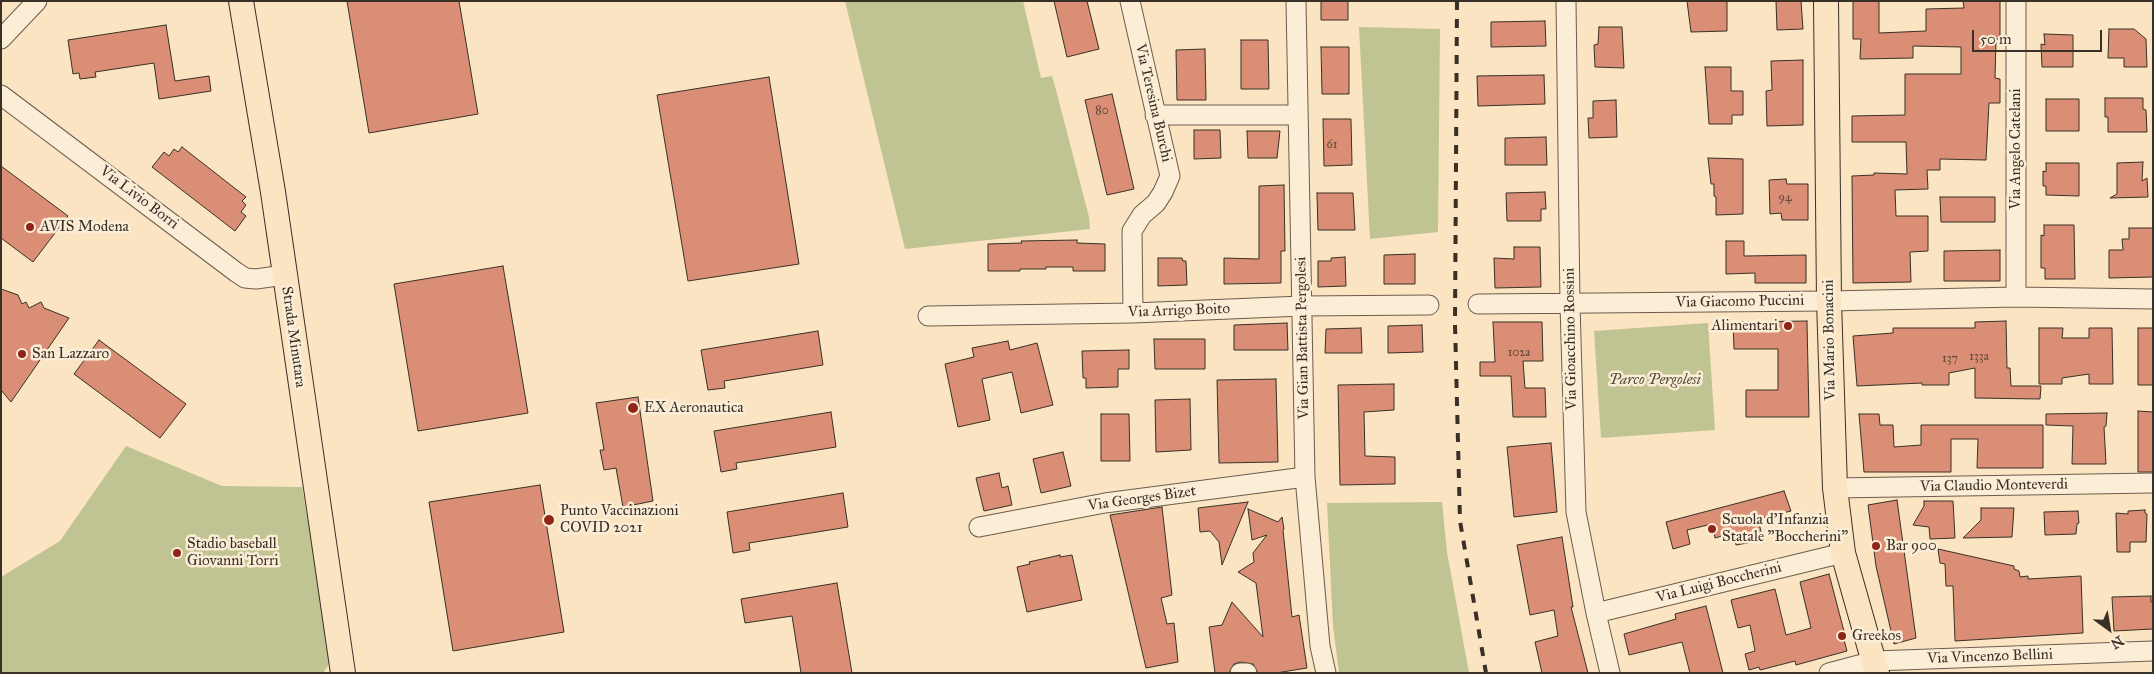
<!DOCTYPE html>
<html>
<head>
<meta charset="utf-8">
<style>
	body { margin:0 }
	#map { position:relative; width:2154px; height:674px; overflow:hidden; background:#fbe4c1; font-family:"IM FELL Great Primer",serif }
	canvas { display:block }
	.frame { position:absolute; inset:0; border:2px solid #393027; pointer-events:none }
	.north { position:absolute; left:2084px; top:604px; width:50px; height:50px; -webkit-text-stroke:4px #fcedd7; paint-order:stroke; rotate:148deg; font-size:14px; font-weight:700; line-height:20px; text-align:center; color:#393027 }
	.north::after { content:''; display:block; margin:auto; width:18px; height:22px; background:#393027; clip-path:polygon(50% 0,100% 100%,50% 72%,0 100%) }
	.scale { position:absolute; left:1972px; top:30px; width:130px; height:22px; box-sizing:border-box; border:2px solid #393027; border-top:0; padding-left:6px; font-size:15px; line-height:18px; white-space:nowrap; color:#393027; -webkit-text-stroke:4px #fcedd7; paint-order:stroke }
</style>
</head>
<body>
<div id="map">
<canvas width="2154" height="674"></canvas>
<div class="frame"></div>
<div class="north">N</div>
<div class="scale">50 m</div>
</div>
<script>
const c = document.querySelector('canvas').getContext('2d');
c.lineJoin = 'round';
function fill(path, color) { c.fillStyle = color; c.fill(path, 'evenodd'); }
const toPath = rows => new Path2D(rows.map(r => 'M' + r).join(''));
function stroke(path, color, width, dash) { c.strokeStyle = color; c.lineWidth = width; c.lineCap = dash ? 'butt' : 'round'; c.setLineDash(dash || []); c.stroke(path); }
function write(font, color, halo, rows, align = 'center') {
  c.font = font + ' "IM FELL Great Primer",serif'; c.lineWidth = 5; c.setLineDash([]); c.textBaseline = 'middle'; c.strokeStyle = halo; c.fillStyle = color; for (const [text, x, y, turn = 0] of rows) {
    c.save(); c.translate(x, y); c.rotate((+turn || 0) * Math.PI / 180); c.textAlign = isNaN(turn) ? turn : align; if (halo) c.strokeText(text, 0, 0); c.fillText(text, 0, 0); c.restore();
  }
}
fill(toPath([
	[845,1,1023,1,1041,78,1052,76,1056,90,1089,217,1090,229,905,249],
	[1359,27,1440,29,1438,232,1370,239],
	[1708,323,1715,430,1601,438,1594,331],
	[126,446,222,486,302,487,332,660,323,673,1,673,1,577,60,541],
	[1442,502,1447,552,1469,673,1339,673,1333,626,1327,503]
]), '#c0c492');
const building = toPath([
	[347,1,459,1,478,114,369,133,347,1],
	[1054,1,1087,1,1099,49,1067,57,1054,1],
	[1321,1,1348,1,1348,20,1321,20,1321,1],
	[1687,1,1727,1,1727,31,1691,32,1687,1],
	[1776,1,1801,1,1803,29,1777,30,1776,1],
	[1853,1,1879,1,1879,33,1926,31,1926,9,1964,8,1963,1,2000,1,2000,39,1996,39,1995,78,2000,79,2000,103,1989,103,1986,160,1940,159,1940,170,1927,170,1928,189,1895,190,1896,216,1928,216,1928,251,1910,252,1911,282,1853,283,1852,176,1874,175,1874,173,1907,174,1906,142,1852,142,1852,116,1905,115,1905,74,1961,74,1961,47,1913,46,1913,58,1860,59,1861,39,1853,39,1853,1],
	[1545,21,1546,46,1491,47,1491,22,1545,21],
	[166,25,175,81,209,76,211,91,159,99,154,63,95,72,96,77,80,79,79,73,73,74,68,40,166,25],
	[1599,27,1622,27,1624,68,1595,67,1594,45,1598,44,1599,27],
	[2109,29,2134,29,2146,39,2147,67,2124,67,2124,58,2108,58,2109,29],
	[2044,34,2073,35,2073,67,2042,67,2041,44,2045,45,2044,34],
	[1241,40,1268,40,1269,89,1241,89,1241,40],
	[1321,47,1349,47,1349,94,1322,94,1321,47],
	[1205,49,1206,100,1177,100,1176,50,1205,49],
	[1803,60,1803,125,1767,126,1766,91,1772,90,1771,61,1803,60],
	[1705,67,1731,67,1731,91,1743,91,1743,115,1732,115,1732,124,1709,124,1705,67],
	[1544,75,1545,104,1478,106,1477,76,1544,75],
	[769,77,799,264,688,281,657,95,769,77],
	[1112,94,1134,189,1107,195,1085,100,1112,94],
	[2105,98,2143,98,2143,109,2146,110,2147,132,2108,132,2108,117,2105,117,2105,98],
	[2046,99,2079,99,2079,131,2046,131,2046,99],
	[1616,100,1617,137,1589,138,1588,118,1593,118,1593,101,1616,100],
	[1323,119,1351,119,1352,165,1324,166,1323,119],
	[1194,130,1220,130,1221,158,1194,159,1194,130],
	[1247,131,1280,131,1277,158,1248,158,1247,131],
	[1546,137,1547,165,1505,165,1505,138,1546,137],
	[182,147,246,197,242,201,246,205,241,212,246,216,235,231,152,167,164,152,169,156,174,149,178,152,182,147],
	[1708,158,1743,159,1743,214,1716,215,1716,197,1714,196,1714,184,1711,184,1708,158],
	[2143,162,2142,181,2147,178,2148,197,2110,198,2117,194,2117,163,2143,162],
	[2046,163,2079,163,2079,196,2046,195,2046,186,2043,186,2043,171,2046,172,2046,163],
	[1,166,68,216,33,262,1,238,1,166],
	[1786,179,1787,184,1808,184,1808,220,1782,220,1781,213,1770,214,1769,180,1786,179],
	[1284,185,1285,251,1281,251,1281,283,1224,284,1224,258,1259,259,1259,186,1284,185],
	[1545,192,1546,209,1541,209,1541,221,1507,221,1506,193,1545,192],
	[1317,193,1353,193,1355,230,1318,230,1317,193],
	[1940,197,1995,197,1995,222,1941,222,1940,197],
	[2044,225,2074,225,2075,279,2045,279,2045,268,2041,268,2041,235,2044,236,2044,225],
	[2129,228,2153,228,2153,277,2109,278,2109,250,2123,250,2122,239,2129,239,2129,228],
	[1077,240,1077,243,1105,244,1105,271,1073,271,1073,267,1046,267,1046,269,1020,269,1020,271,988,271,988,244,1022,243,1021,241,1077,240],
	[1726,241,1744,241,1744,256,1806,255,1806,283,1755,283,1755,273,1726,274,1726,241],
	[1514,247,1540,247,1541,287,1495,288,1494,258,1514,259,1514,247],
	[2000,250,2000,281,1944,281,1944,251,2000,250],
	[1415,254,1415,284,1384,284,1384,255,1415,254],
	[1345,257,1346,286,1318,287,1318,261,1331,261,1331,258,1345,257],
	[1158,258,1182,258,1183,261,1186,261,1187,285,1158,286,1158,258],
	[503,266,528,413,418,431,394,284,503,266],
	[1,289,18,295,22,304,26,302,29,308,41,302,44,308,69,318,11,402,1,390,1,289],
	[1807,321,1809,417,1746,417,1746,390,1778,390,1778,349,1734,349,1733,322,1807,321],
	[2006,321,2007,368,2010,368,2011,386,2041,386,2040,399,1975,398,1975,368,1949,373,1949,385,1922,385,1922,383,1857,386,1853,336,1893,333,1893,328,1975,328,1975,322,2006,321],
	[1493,322,1542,322,1543,361,1523,361,1525,388,1545,388,1546,417,1513,417,1511,376,1480,376,1480,362,1495,362,1493,322],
	[1287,323,1288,350,1234,350,1234,325,1287,323],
	[1422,325,1423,352,1388,353,1388,326,1422,325],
	[1361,328,1362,353,1325,353,1326,329,1361,328],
	[2039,328,2063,328,2062,338,2089,338,2089,328,2112,328,2113,384,2089,384,2089,374,2062,378,2062,384,2039,384,2039,328],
	[2138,328,2153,328,2153,385,2138,385,2138,328],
	[818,331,823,365,724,381,725,388,708,390,701,350,818,331],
	[1154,339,1205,339,1205,369,1155,369,1154,339],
	[99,340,186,404,160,438,74,374,99,340],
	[1008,341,1010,350,1037,343,1053,405,1021,413,1012,372,982,379,990,420,958,427,945,364,974,357,972,348,1008,341],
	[1129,350,1129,369,1118,369,1118,387,1086,388,1086,378,1083,378,1082,351,1129,350],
	[1276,379,1278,462,1219,463,1217,380,1276,379],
	[1394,384,1394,410,1364,412,1365,456,1395,457,1395,484,1340,485,1338,385,1394,384],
	[638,397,653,501,623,507,616,468,604,470,600,450,604,450,596,403,638,397],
	[1190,399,1191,450,1156,452,1155,400,1190,399],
	[2138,411,2153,412,2153,472,2138,472,2138,411],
	[831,412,836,447,736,463,737,469,721,472,714,431,831,412],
	[2107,413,2106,426,2104,427,2106,464,2072,464,2073,426,2046,425,2046,414,2107,413],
	[1101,414,1129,414,1130,461,1101,461,1101,414],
	[1859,414,1879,414,1880,425,1893,425,1894,447,1921,445,1921,425,2043,425,2043,468,1977,468,1978,439,1951,439,1951,472,1864,472,1859,414],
	[1551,443,1557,512,1514,517,1507,447,1551,443],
	[1063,452,1071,486,1041,493,1033,459,1063,452],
	[999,473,1002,488,1008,486,1012,505,984,511,976,478,999,473],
	[540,485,564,632,453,651,429,502,540,485],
	[1784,491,1791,511,1758,519,1763,540,1736,545,1733,533,1715,538,1712,524,1687,530,1690,544,1673,549,1666,522,1784,491],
	[843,493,848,527,749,543,750,550,733,553,727,512,843,493],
	[1897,500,1916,638,1894,644,1876,566,1868,505,1897,500],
	[1924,501,1953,501,1955,538,1930,539,1929,527,1913,525,1924,506,1924,501],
	[1248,502,1222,565,1219,542,1210,531,1200,532,1198,508,1248,502],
	[1162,507,1172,595,1161,598,1167,624,1174,623,1178,662,1146,668,1110,515,1162,507],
	[1981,508,2014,508,2012,537,1963,538,1981,520,1981,508],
	[1248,509,1278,522,1282,517,1284,529,1283,530,1292,617,1299,615,1307,668,1276,673,1258,673,1253,664,1240,662,1234,664,1229,673,1215,673,1209,627,1222,625,1232,602,1263,637,1256,583,1238,572,1254,562,1253,553,1267,535,1252,540,1248,509],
	[2145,510,2145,513,2147,514,2146,542,2130,542,2130,552,2117,552,2116,513,2128,514,2128,511,2145,510],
	[2078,511,2079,523,2077,524,2076,534,2045,535,2044,512,2078,511],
	[1562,537,1573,607,1571,607,1588,673,1542,673,1535,642,1558,636,1554,610,1530,615,1517,545,1562,537],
	[1938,549,2014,566,2014,569,2019,571,2020,577,2028,576,2028,579,2081,576,2083,633,1955,641,1953,586,1946,586,1945,564,1940,563,1938,549],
	[1060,555,1060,557,1072,555,1082,600,1027,612,1017,567,1030,564,1029,562,1060,555],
	[1829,574,1846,639,1844,640,1847,651,1796,665,1795,661,1760,670,1759,667,1749,670,1745,654,1755,651,1750,625,1738,628,1731,600,1775,589,1786,635,1811,628,1800,582,1829,574],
	[837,583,852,673,801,673,792,616,745,623,741,599,837,583],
	[2151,596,2151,602,2153,602,2153,629,2114,631,2112,597,2151,596],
	[1706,606,1723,673,1690,673,1682,642,1629,655,1624,634,1676,619,1675,614,1706,606]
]);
fill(building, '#d98e75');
stroke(building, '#393027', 1);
const minor = toPath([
	[1130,1,1170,176,1163,192,1156,203,1142,215,1132,231,1133,313],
	[1296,1,1305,477,1320,646,1326,673],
	[1566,1,1570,304,1576,512,1596,613,1610,673],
	[2016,1,2016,297],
	[1,39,37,1],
	[1,95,236,272,245,278,256,279,284,275],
	[1155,115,1298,115],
	[1478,304,1829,301,2016,297,2153,299],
	[928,316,1133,313,1302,306,1429,305],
	[1835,488,2153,483],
	[979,527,1105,503,1305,477],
	[1596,613,1843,553],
	[1240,673,1247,673],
	[1829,673,1874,661,2153,651]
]);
const major = toPath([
	[241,1,273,192,343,673],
	[1826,1,1829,301,1835,488,1843,553,1877,673]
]);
stroke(minor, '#6a5d4e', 21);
stroke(major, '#393027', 26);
stroke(minor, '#fcedd7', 19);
stroke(major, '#fbe4c1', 24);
stroke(toPath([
	[1457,1,1455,324,1460,521,1486,673]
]), '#393027', 4, [9, 9]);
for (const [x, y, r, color] of [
	[30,227,5,"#8f2418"],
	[1788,326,5,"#8f2418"],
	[22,354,5,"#8f2418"],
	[633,408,6,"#8f2418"],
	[549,520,6,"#8f2418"],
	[1712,529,5,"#8f2418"],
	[1876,546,5,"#8f2418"],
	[177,553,5,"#8f2418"],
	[1842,636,5,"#8f2418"]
]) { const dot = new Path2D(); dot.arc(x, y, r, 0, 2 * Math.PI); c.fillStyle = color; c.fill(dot); stroke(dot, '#fcedd7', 2); }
write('12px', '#61483a', null, [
	["80",1102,111],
	["61",1332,145],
	["94",1785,198],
	["102a",1519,353],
	["133a",1979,357],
	["137",1950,359]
]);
write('15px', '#393027', '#fcedd7', [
	["Via Teresina Burchi",1153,103,77],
	["Via Angelo Catelani",2016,149,-90],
	["Via Livio Borri",139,198,37],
	["Via Giacomo Puccini",1740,302,-1],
	["Via Arrigo Boito",1179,311,-2],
	["Strada Minutara",293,337,82],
	["Via Gian Battista Pergolesi",1303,338,-91],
	["Via Gioacchino Rossini",1571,339,-91],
	["Via Mario Bonacini",1830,340,-91],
	["Via Claudio Monteverdi",1994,486,-1],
	["Via Georges Bizet",1142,499,-8],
	["Via Luigi Boccherini",1719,583,-14],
	["Via Vincenzo Bellini",1990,657,-2]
]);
write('15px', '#393027', '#fcedd7', [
	["AVIS Modena",40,227],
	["Alimentari",1778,326,"right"],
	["San Lazzaro",32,354],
	["EX Aeronautica",644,408],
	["Punto Vaccinazioni",560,511],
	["COVID 2021",560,528],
	["Scuola d'Infanzia",1722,520],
	["Statale \"Boccherini\"",1722,537],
	["Stadio baseball",187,544],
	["Giovanni Torri",187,561],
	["Bar 900",1886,546],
	["Greekos",1852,636]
], 'left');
write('italic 15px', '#544e3c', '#fcedd7', [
	["Parco Pergolesi",1655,380]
]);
</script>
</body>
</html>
